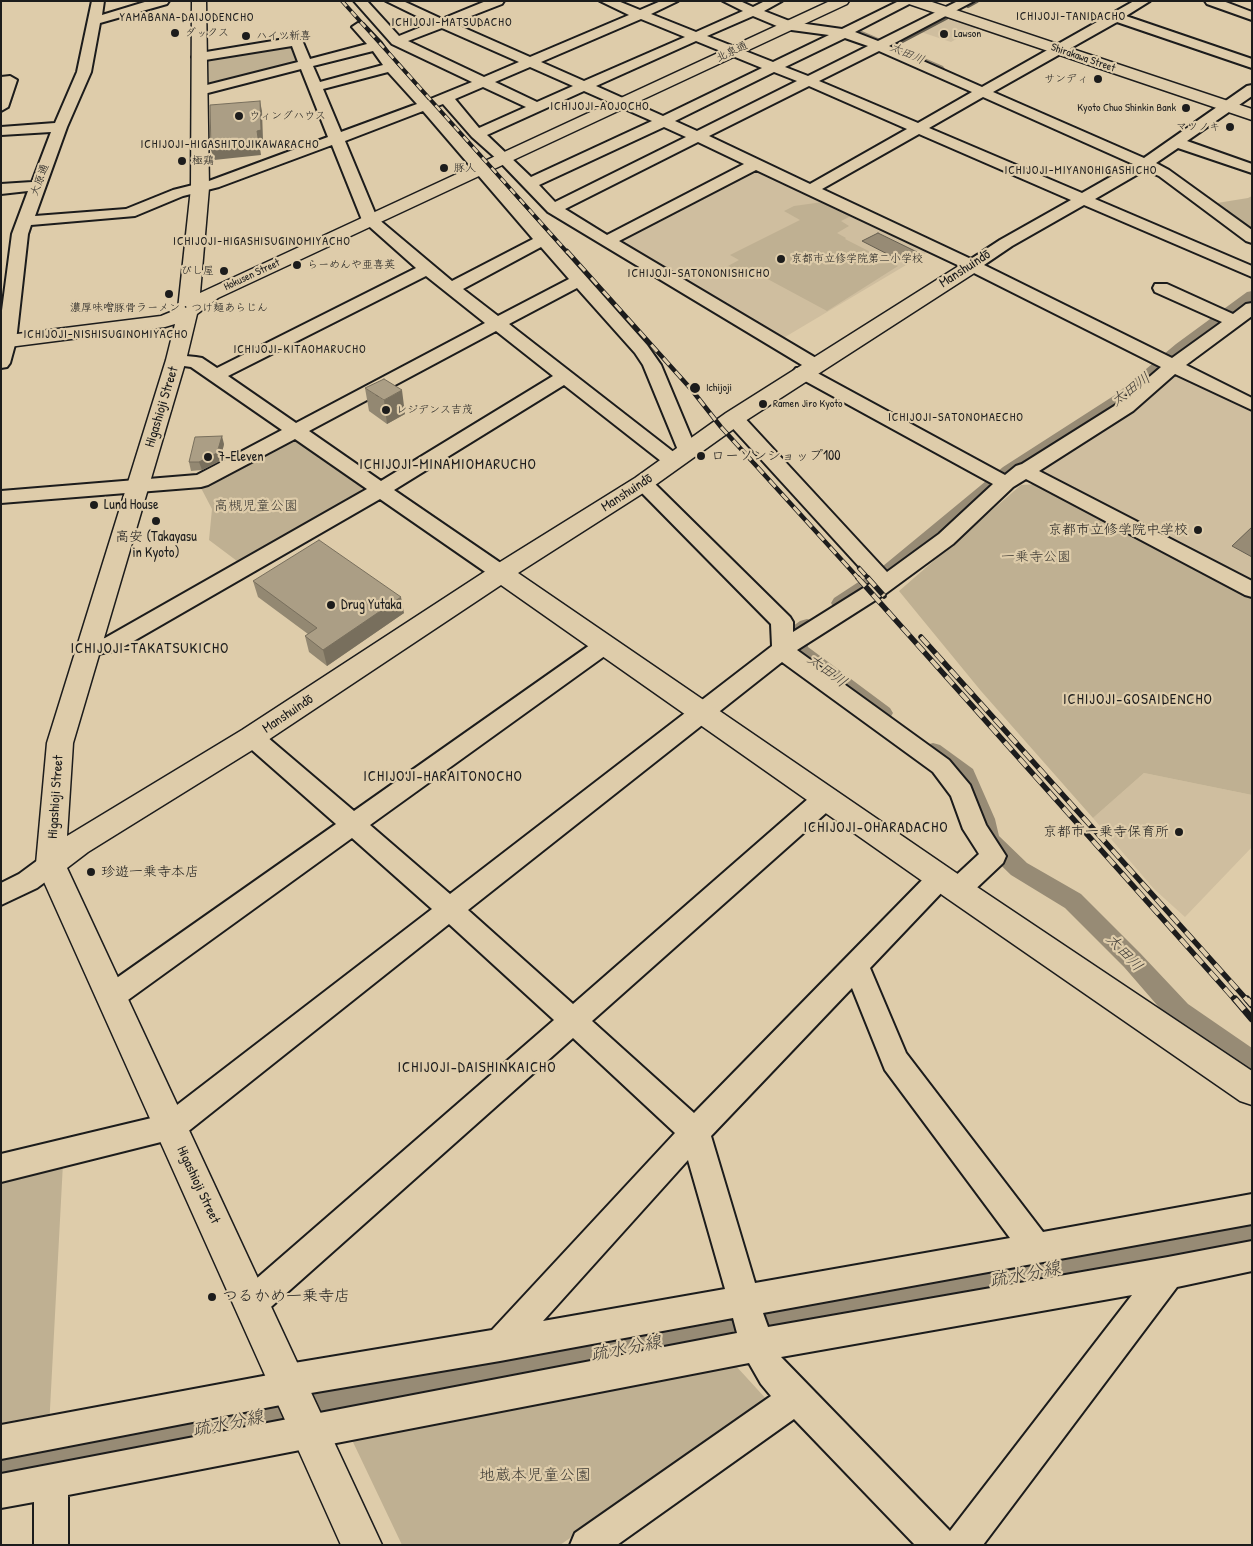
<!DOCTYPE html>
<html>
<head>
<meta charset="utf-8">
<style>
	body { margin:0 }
	#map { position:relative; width:1253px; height:1546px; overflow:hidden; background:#deccaa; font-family:"Patrick Hand",sans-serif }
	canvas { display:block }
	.frame { position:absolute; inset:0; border:2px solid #1c1c1c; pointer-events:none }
</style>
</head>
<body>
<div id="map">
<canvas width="1253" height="1546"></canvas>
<div class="frame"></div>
</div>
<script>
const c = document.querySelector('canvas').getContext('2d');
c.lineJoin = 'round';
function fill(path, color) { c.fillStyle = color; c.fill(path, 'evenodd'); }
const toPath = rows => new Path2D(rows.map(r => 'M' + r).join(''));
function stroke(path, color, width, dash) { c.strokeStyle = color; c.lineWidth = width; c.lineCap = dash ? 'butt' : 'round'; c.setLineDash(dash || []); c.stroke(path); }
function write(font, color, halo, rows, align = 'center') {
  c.font = font + ' "Patrick Hand","Klee One",sans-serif'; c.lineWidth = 4.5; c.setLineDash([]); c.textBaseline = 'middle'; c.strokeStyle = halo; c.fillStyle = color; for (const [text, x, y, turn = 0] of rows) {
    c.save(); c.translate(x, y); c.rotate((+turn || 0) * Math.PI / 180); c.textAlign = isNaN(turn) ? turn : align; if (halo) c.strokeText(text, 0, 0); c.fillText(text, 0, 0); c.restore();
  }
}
fill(toPath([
	[947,19,976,28,951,42,921,32],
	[753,171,760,171,928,252,780,340,622,244,625,239],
	[1171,375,1179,375,1252,411,1252,585,1038,472,1131,409],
	[1144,773,1252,795,1252,847,1185,917,1154,889,1093,818]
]), '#cfbe9f');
fill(toPath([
	[291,46,299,62,293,66,211,87,206,85,205,59],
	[1252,196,1252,229,1217,203,1248,198],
	[823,202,851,216,841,221,849,226,837,233,846,238,845,239,898,266,827,311,762,276,753,279,728,266,739,260,730,255,800,220,784,211,794,206],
	[293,438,362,487,361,495,241,564,209,540,212,509,201,488],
	[1038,484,1252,598,1252,795,1144,773,1093,818,981,691,899,591,1021,485],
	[63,1163,49,1428,1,1436,1,1178],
	[736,1366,768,1401,560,1545,402,1545,352,1440]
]), '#bfb092');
const water = toPath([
	[878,233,917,252,901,261,862,241,878,233],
	[1252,527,1252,557,1232,546,1252,527]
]);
fill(water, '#978b75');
stroke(water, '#665f51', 1);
stroke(toPath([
	[968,6,977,1],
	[891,47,946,18]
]), '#665f51', 4);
fill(toPath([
	[828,26,862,31,943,66,945,69,939,73,935,72,855,36,824,31,822,29,824,27,828,26],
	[1252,291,1252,302,1188,350,1127,401,1015,475,897,574,848,608,841,610,834,608,831,603,834,598,883,566,1003,467,1115,395,1176,344,1247,292,1252,291],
	[807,619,814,621,817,626,806,636,808,647,890,708,893,713,890,718,883,721,876,718,792,655,786,634,789,629,800,621,807,619],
	[933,743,940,745,973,769,995,819,999,836,1027,863,1081,894,1140,953,1188,1004,1252,1048,1252,1073,1243,1070,1170,1020,1124,967,1065,908,1011,875,981,846,973,819,957,780,926,757,923,751,926,745,933,743],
	[1252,1219,1252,1245,1,1482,1,1452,1252,1219]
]), '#978b75');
const street = toPath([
	[92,1,104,1,102,15,148,1,169,1,167,4,100,23,91,72,67,127,35,216,126,209,173,190,209,181,328,137,301,69,200,95,193,91,195,88,298,62,292,46,199,61,194,60,192,57,194,54,291,38,302,40,310,59,367,44,352,27,358,23,363,24,381,43,396,64,428,100,472,82,392,44,354,1,367,1,399,36,431,23,386,1,403,1,442,19,486,1,504,1,502,4,453,23,530,57,629,15,600,1,618,1,640,10,661,1,678,1,651,14,696,32,743,11,723,1,740,1,753,7,765,1,782,1,764,11,792,22,842,29,899,1,915,1,855,32,878,41,958,1,974,1,889,46,982,87,1134,1,1150,1,1126,16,1252,59,1252,68,1117,22,993,92,1144,158,1247,86,1252,85,1252,96,1187,141,1252,164,1252,173,1178,148,1156,163,1169,170,1252,230,1252,243,1246,241,1159,176,1145,170,1095,199,1252,266,1252,277,1084,205,1012,246,984,265,1172,358,1222,322,1155,292,1153,288,1155,284,1167,284,1233,314,1246,304,1252,303,1252,316,1186,365,1252,398,1252,410,1175,374,1133,411,1039,471,1252,581,1252,597,1245,595,1026,479,1013,487,953,544,885,594,797,650,949,760,970,785,986,825,1006,856,1003,863,967,897,958,900,949,897,946,888,870,968,906,1053,1043,1232,1252,1194,1252,1224,763,1313,768,1327,1168,1257,1252,1241,1252,1271,1177,1287,983,1545,915,1545,794,1419,617,1545,570,1545,575,1533,771,1396,761,1384,749,1363,68,1495,68,1545,34,1545,34,1502,1,1508,1,1474,737,1333,733,1318,500,1361,305,1394,303,1399,291,1403,1,1459,1,1425,274,1374,276,1368,288,1364,492,1330,675,1133,573,1038,263,1314,252,1319,241,1314,236,1303,241,1292,554,1020,449,924,181,1137,1,1182,1,1154,164,1115,432,909,352,838,121,1005,111,1009,101,1005,97,997,101,989,336,824,244,743,240,737,244,731,252,728,260,731,354,811,597,640,605,637,613,640,616,645,613,650,370,825,450,894,772,646,771,624,636,487,633,483,636,479,643,477,650,479,790,617,793,622,793,632,873,582,727,422,725,418,727,414,734,412,741,414,887,572,939,534,993,484,796,376,793,372,796,368,807,368,548,212,499,161,472,137,443,104,435,107,647,345,661,365,697,451,694,455,687,457,680,455,643,365,635,353,577,288,509,324,680,457,683,461,680,465,673,467,666,465,564,385,394,490,508,568,511,573,508,578,501,580,494,578,380,499,118,650,88,656,80,653,77,648,80,643,105,638,367,489,295,439,208,485,201,487,1,503,1,491,197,475,282,430,191,367,170,364,167,360,170,356,176,355,196,357,202,358,217,368,416,268,362,220,332,145,219,187,183,196,135,216,31,225,28,234,16,341,10,363,7,367,1,368,1,318,12,234,28,191,1,194,1,184,32,182,51,132,1,135,1,127,55,123,77,72,92,1],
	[753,16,784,29,829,35,773,62,707,36,753,16],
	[641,19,685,37,584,81,541,62,641,19],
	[442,28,519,62,484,77,408,41,442,28],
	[845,38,868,46,808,76,785,67,845,38],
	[696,41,762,68,663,116,596,86,696,41],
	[373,51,383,65,320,82,313,66,373,51],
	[879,51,972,92,918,123,819,81,879,51],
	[530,67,573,86,537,102,495,82,530,67],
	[388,72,417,104,341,132,323,89,388,72],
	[774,72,797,81,697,131,675,121,774,72],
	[809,86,907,129,810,184,709,136,809,86],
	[483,87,526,107,479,128,455,99,483,87],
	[584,91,652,121,531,177,487,135,584,91],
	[983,97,1133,164,1082,193,929,128,983,97],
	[423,111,533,239,452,281,377,218,345,141,423,111],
	[664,127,686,137,555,202,539,185,664,127],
	[919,134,1071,200,1000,240,971,259,822,189,919,134],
	[698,142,744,164,607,235,565,209,698,142],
	[756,170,966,269,1161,367,1119,403,1022,464,1016,466,1005,475,810,369,821,369,824,365,821,361,619,241,756,170],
	[541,247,569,279,498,316,463,289,541,247],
	[426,276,485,323,296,423,228,376,426,276],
	[496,331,553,376,381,481,309,431,496,331],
	[782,662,933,772,951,796,963,829,979,854,951,880,953,878,949,871,940,868,931,871,694,1113,592,1021,835,805,838,798,835,791,826,789,817,791,573,1004,468,910,782,662],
	[852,988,885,1070,1010,1238,755,1283,711,1136,852,988],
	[688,1160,725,1289,543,1321,688,1160],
	[1132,1295,950,1531,781,1357,1132,1295],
	[1205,1,1223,1,1252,12,1252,20,1207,4,1205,1],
	[10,76,17,80,8,107,1,111,1,77,10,76],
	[51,854,60,857,64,864,60,871,37,888,1,905,1,883,19,874,42,857,51,854]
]);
const secondary = toPath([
	[192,1,206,1,209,188,200,293,830,1,849,1,847,4,218,298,197,314,186,360,73,743,67,836,242,730,492,567,635,478,726,413,965,262,972,260,979,262,981,266,979,270,742,423,651,488,518,573,968,881,1252,1071,1252,1105,1240,1101,948,899,501,585,262,744,88,852,67,868,382,1545,341,1545,36,864,47,743,166,360,175,324,165,327,1,348,1,336,161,316,178,309,191,188,192,1],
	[907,1,929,1,1252,109,1252,120,909,4,907,1]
]);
stroke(street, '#1c1c1c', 4);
stroke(secondary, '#1c1c1c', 3);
fill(street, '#deccaa');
fill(secondary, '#deccaa');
const railFar3 = toPath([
	[342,1,568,253]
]);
const railFar2 = toPath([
	[567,251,691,389,721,427,859,579],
	[859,568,869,579]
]);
const railFar1 = toPath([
	[858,578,1236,1001],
	[868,578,884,596],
	[921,637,1248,1001]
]);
const rail = toPath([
	[1235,999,1252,1019],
	[1247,999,1252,1005]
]);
stroke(railFar3, '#1c1c1c', 4);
stroke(railFar2, '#1c1c1c', 4.5);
stroke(railFar1, '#1c1c1c', 5.5);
stroke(rail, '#1c1c1c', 7);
stroke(railFar3, '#deccaa', 2.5, [7]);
stroke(railFar2, '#deccaa', 3, [9]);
stroke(railFar1, '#deccaa', 4, [11]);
stroke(rail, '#deccaa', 5, [14]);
fill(toPath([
	[365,388,405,414,387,424,369,411],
	[224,444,220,461,202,470,191,471,189,462],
	[253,581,404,613,327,666,309,652,305,636,308,634,258,597]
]), '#938872');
fill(toPath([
	[260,101,262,111,263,140,259,141,261,155,214,160,211,150,257,131],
	[402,390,405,414,387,424,384,400],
	[222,436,224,444,220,461,202,470,199,462],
	[401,597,404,613,327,666,323,650]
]), '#786f5d');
const building = toPath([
	[260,101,261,130,257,131,259,144,211,150,210,105,260,101],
	[384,379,402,390,384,400,365,388,384,379],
	[222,436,217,453,199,462,189,462,195,437,222,436],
	[319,540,401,597,323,650,305,636,317,628,253,581,319,540]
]);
fill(building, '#ab9e85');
stroke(building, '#786f5d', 1);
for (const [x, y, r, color] of [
	[175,33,5,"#1c1c1c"],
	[944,34,5,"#1c1c1c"],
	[246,36,5,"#1c1c1c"],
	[1098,79,5,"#1c1c1c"],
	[1186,108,5,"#1c1c1c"],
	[239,116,5,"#1c1c1c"],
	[1230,127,5,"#1c1c1c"],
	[182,161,5,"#1c1c1c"],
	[444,168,5,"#1c1c1c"],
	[781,259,5,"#1c1c1c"],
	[297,265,5,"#1c1c1c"],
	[224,271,5,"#1c1c1c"],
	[169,294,5,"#1c1c1c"],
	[695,388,6,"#1c1c1c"],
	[763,404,5,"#1c1c1c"],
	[386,410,5,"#1c1c1c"],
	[701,456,5,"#1c1c1c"],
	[208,457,5,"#1c1c1c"],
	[94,505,5,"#1c1c1c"],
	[156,521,5,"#1c1c1c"],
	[1198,530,5,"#1c1c1c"],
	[331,605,5,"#1c1c1c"],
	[1179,832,5,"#1c1c1c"],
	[91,872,5,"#1c1c1c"],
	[212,1297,5,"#1c1c1c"]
]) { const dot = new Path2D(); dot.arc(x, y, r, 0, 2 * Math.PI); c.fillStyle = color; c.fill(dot); stroke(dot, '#deccaa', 2); }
write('11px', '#1c1c1c', '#deccaa', [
	["ダックス",185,33],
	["Lawson",954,34],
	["ハイツ新喜",256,36],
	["サンディ",1088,79,"right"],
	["Kyoto Chuo Shinkin Bank",1176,108,"right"],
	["ウィングハウス",249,116],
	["マツノキ",1220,127,"right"],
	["極鶏",192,161],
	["豚人",454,168],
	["京都市立修学院第二小学校",791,259],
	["らーめんや亜喜英",307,265],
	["びし屋",214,271,"right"],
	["濃厚味噌豚骨ラーメン・つけ麺あらじん",169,308,"center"],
	["Ichijoji",706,388],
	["Ramen Jiro Kyoto",773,404],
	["レジデンス吉茂",396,410]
], 'left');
write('11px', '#1c1c1c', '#deccaa', [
	["北泉通",732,52,-25],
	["Shirakawa Street",1083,58,19],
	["大原通",40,180,-70],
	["Hokusen Street",252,275,-25]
]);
c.letterSpacing = '1px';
write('12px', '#1c1c1c', '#deccaa', [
	["ICHIJOJI-TANIDACHO",1071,17],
	["YAMABANA-DAIJODENCHO",187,18],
	["ICHIJOJI-MATSUDACHO",452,23],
	["ICHIJOJI-AOJOCHO",600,107],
	["ICHIJOJI-HIGASHITOJIKAWARACHO",230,145],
	["ICHIJOJI-MIYANOHIGASHICHO",1081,171],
	["ICHIJOJI-HIGASHISUGINOMIYACHO",262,242],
	["ICHIJOJI-SATONONISHICHO",699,274],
	["ICHIJOJI-NISHISUGINOMIYACHO",106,335],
	["ICHIJOJI-KITAOMARUCHO",300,350],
	["ICHIJOJI-SATONOMAECHO",956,418]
]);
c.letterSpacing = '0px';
write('italic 12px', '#413d37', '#deccaa', [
	["太田川",907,54,24]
]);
write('14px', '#1c1c1c', '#deccaa', [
	["Manshuindō",965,269,-33],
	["Higashioji Street",162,407,-73],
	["Manshuindō",627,493,-33],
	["Manshuindō",288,714,-34],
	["Higashioji Street",56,797,-86],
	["Higashioji Street",198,1185,65]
]);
write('14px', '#1c1c1c', '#deccaa', [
	["ローソンショップ100",711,456],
	["7-Eleven",218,457],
	["Lund House",104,505],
	["京都市立修学院中学校",1188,530,"right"],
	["高安 (Takayasu",156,537,"center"],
	["in Kyoto)",156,553,"center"],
	["Drug Yutaka",341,605],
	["京都市一乗寺保育所",1169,832,"right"],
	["珍遊一乗寺本店",101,872]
], 'left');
write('14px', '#3d3a34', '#deccaa', [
	["高槻児童公園",256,506],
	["一乗寺公園",1036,557]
]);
write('italic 15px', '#413d37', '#deccaa', [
	["太田川",1131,390,-37],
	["太田川",827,671,37],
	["太田川",1124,953,46]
]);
c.letterSpacing = '1px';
write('15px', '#1c1c1c', '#deccaa', [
	["ICHIJOJI-MINAMIOMARUCHO",448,465],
	["ICHIJOJI-TAKATSUKICHO",150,649],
	["ICHIJOJI-GOSAIDENCHO",1138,700],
	["ICHIJOJI-HARAITONOCHO",443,777],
	["ICHIJOJI-OHARADACHO",876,828],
	["ICHIJOJI-DAISHINKAICHO",477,1068]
]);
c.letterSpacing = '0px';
write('16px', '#1c1c1c', '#deccaa', [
	["つるかめ一乗寺店",222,1297]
], 'left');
write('16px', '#3d3a34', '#deccaa', [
	["地蔵本児童公園",535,1476]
]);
write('italic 18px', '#413d37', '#deccaa', [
	["疏水分線",1025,1275,-11],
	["疏水分線",626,1349,-11],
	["疏水分線",228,1424,-11]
]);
</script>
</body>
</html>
